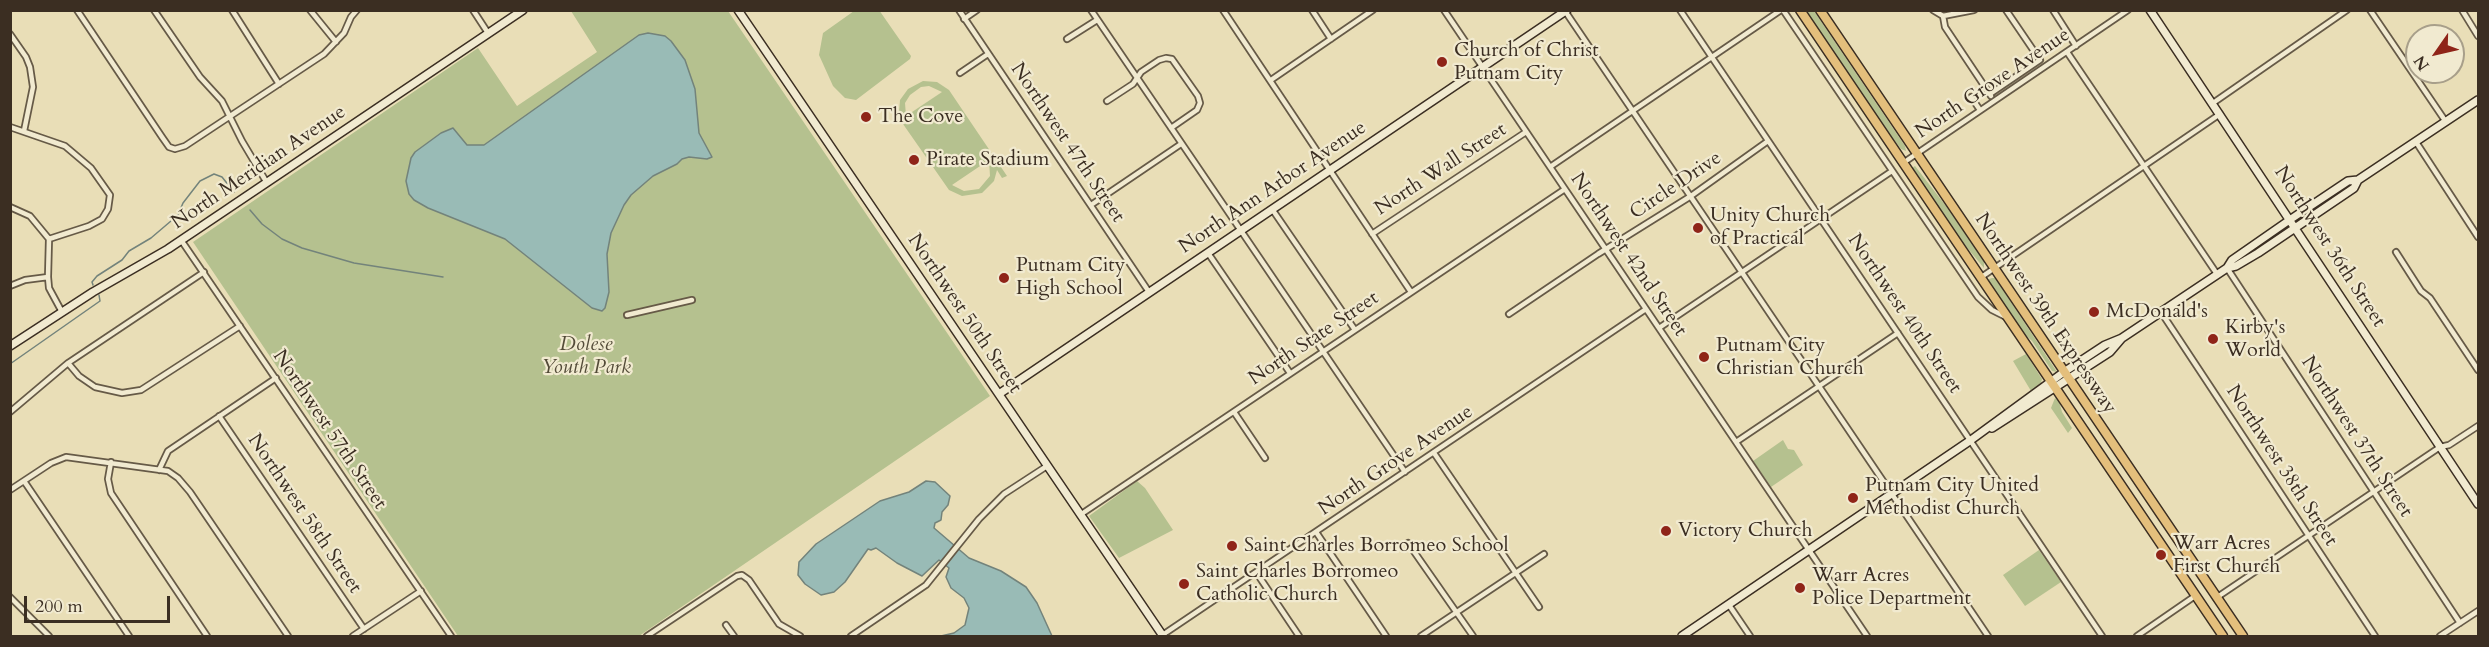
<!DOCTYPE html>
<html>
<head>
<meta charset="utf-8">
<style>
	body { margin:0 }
	#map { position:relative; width:2489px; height:647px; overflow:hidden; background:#e9deb7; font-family:Cardo,serif }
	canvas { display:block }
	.frame { position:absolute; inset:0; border:12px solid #3b2e22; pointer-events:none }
	.north { position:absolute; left:2405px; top:24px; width:60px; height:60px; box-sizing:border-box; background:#f1ead0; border:2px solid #a89f8a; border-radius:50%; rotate:236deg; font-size:16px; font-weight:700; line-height:24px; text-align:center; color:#3b2e22 }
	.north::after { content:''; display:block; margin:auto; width:21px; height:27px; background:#8f2418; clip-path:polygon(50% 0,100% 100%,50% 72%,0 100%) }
	.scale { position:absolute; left:24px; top:596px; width:146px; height:27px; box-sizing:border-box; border:3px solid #3b2e22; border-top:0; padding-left:8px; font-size:18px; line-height:21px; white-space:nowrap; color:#3b2e22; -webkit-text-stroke:4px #f1ead0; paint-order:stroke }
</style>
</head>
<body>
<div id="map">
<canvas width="2489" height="647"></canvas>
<div class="frame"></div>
<div class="north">N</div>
<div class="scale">200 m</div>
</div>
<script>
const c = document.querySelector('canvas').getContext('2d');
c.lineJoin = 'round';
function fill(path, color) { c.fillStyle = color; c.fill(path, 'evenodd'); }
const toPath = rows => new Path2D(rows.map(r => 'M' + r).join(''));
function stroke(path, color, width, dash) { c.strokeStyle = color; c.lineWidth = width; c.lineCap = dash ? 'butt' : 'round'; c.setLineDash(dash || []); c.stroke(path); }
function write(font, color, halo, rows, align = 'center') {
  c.font = font + ' Cardo,serif'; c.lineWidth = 4.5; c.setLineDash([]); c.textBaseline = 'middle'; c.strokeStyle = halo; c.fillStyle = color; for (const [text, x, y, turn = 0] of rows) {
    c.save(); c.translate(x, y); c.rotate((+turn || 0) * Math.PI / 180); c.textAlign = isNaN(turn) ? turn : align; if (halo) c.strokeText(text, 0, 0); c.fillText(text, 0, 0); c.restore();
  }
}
fill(toPath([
	[879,10,911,56,910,59,856,100,845,98,833,86,819,55,823,33,854,11],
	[571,11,728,11,990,396,639,636,458,636,193,242,478,48,517,106,597,52],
	[1804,11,1814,11,1905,146,1906,151,1901,149,1875,115],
	[923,81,937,82,949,90,1007,176,1002,178,997,170,994,181,982,193,962,196,949,190,903,124,899,112,900,100,908,89],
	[929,86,942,92,906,116,905,103,910,95,921,87],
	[989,160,990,176,979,189,964,191,952,185],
	[1915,166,1946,206,1984,261,1984,268,1954,232,1912,168],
	[1992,278,1995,278,2057,372,2052,371,2032,341,2022,332,1989,283,1989,279],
	[2026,354,2042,379,2041,383,2031,391,2013,361],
	[2055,398,2059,401,2062,412,2072,428,2068,433,2051,408],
	[1783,440,1788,449,1794,450,1803,465,1771,487,1753,461],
	[1137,481,1145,488,1173,530,1119,558,1089,516],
	[2039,550,2061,582,2025,606,2003,575]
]), '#b5c18f');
const water = toPath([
	[648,33,665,36,671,41,685,60,695,89,699,133,712,157,707,159,689,157,682,159,677,164,653,176,631,195,624,205,611,233,607,254,609,292,605,308,602,311,592,308,505,239,428,208,414,200,409,194,406,181,411,158,415,152,441,133,453,128,467,145,484,145,639,35,648,33],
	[926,481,935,482,950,496,948,505,942,512,941,520,935,523,934,528,969,558,1001,571,1026,587,1037,603,1052,636,941,636,954,633,965,625,969,608,964,598,951,588,946,577,949,568,939,560,922,576,897,563,876,548,871,550,868,549,845,582,834,592,821,595,805,584,798,575,799,562,816,544,880,501,909,492,926,481]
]);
fill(water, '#99bbb6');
stroke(water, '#73837b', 1.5);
stroke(toPath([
	[250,210,262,224,282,239,302,248,354,263,443,277],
	[93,285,92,282,97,276,122,260,129,251,151,238,178,215,183,203,200,181,214,174,222,177,234,192],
	[10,364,100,301,99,295]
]), '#73837b', 1.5);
const street = toPath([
	[77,10,162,137,169,147,175,149,185,146,324,54,344,33,351,17,357,10],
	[154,10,200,77,222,101,242,141,267,183],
	[232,10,279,84],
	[310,10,336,42],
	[473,10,488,33],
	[959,10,1149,292],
	[1091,10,1405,472],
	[1223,10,1411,292],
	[1312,10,1331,39],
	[1444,10,1867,636],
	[1680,10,2102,636],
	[1783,10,1978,297,1992,310,2004,316],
	[1933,10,1943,16,1945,27,1991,96],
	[2053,10,2076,46],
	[2370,10,2446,122],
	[2462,10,2478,36],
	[1565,11,1988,636],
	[1943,16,1974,10],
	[964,19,977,10],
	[10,34,26,57,30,67,33,87,24,131],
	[1067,39,1097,20],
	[2067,52,2217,274],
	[960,73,988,54],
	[1271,80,1373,10],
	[1990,94,2040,60,2006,10],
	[1971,97,1980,110],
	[1107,101,1133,84,1141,72,1159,60,1166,58,1172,59,1198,96,1200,103,1197,110,1171,128],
	[2213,103,2347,10],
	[10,127,65,146,91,168,110,195,108,209,102,219,89,226,49,239],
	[2416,142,2478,237],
	[1903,163,2128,10],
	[1550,167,1781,10],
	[1091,205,1181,144],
	[10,207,30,216,49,239,48,277,49,288,62,312],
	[1272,209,1355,330],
	[1372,234,1526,132],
	[181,240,451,636],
	[2396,252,2421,291,2430,298,2478,370],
	[1208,253,1290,373],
	[2227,268,2460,623],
	[1980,278,2220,114],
	[10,286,25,280,48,277],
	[2161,312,2375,636],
	[1509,314,1598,254,1691,196,1768,141],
	[627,315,692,300],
	[1659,328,1892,171],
	[68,363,79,376,95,387,122,393,141,390,240,326],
	[10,412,68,363,204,272],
	[1234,412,1265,458],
	[219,416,364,629],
	[1736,442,1898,333],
	[1434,453,1539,607],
	[111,462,108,479,111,493,207,636],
	[159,470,168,451,276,378],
	[24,481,129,636],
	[10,490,51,463,66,457,168,471,178,478,190,492,288,636],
	[1080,515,1565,189],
	[1316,532,1386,636],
	[1408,543,1473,636],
	[1256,572,1299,636],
	[10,597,49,636],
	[2216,598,2440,447,2449,445,2478,426],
	[1729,605,1750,636],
	[726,625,734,636],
	[353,636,421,591],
	[647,636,737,576,742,575,749,580,779,624,800,636],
	[851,636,926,585,979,519,1004,494,1047,466],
	[1161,636,1646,309],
	[1421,636,1544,554],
	[2137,636,2195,596],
	[2440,636,2478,611]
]);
const secondary = toPath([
	[738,10,1163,636],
	[2150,10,2478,504],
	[2227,268,2236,266,2258,253,2354,188,2358,180,2478,100],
	[10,346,93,292,168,249,523,10],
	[999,394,1567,10],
	[1992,428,2110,352,2122,338,2227,268,2232,260,2291,219,2348,181,2358,180],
	[1682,636,1971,440,2064,372,2105,345,2122,338]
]);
const highway = toPath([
	[1800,10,2223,636],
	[1820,10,2243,636]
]);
stroke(street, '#665a47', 8);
stroke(secondary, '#3b2e22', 10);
stroke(highway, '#3b2e22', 11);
stroke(street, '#f1ead0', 4.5);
stroke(secondary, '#f1ead0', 7);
stroke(highway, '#e4bf7c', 8);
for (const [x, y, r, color] of [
	[1442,62,6,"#8f2418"],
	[866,117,6,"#8f2418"],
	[914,160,6,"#8f2418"],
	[1698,228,6,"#8f2418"],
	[1004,278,6,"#8f2418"],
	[2094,312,6,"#8f2418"],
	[2213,339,6,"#8f2418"],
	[1704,357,6,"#8f2418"],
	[1853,498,6,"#8f2418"],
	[1666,531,6,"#8f2418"],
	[1232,546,6,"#8f2418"],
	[2161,555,6,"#8f2418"],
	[1184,584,6,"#8f2418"],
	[1800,588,6,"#8f2418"]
]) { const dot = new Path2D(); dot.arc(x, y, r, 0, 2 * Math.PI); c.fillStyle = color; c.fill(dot); stroke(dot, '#f1ead0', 2); }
write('20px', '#3b2e22', '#f1ead0', [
	["Church of Christ",1454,51],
	["Putnam City",1454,74],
	["The Cove",878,117],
	["Pirate Stadium",926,160],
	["Unity Church",1710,216],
	["of Practical",1710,239],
	["Putnam City",1016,266],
	["High School",1016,289],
	["McDonald's",2106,312],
	["Kirby's",2225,328],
	["World",2225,351],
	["Putnam City",1716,346],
	["Christian Church",1716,369],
	["Putnam City United",1865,486],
	["Methodist Church",1865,509],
	["Victory Church",1678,531],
	["Warr Acres",2173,544],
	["First Church",2173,567],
	["Saint Charles Borromeo School",1244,546],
	["Saint Charles Borromeo",1196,572],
	["Catholic Church",1196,595],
	["Warr Acres",1812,576],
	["Police Department",1812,599]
], 'left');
write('20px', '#3b2e22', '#f1ead0', [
	["North Grove Avenue",1993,84,-34],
	["Northwest 47th Street",1067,143,56],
	["North Meridian Avenue",259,168,-34],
	["North Wall Street",1441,170,-33],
	["Circle Drive",1676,186,-34],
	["North Ann Arbor Avenue",1273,188,-34],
	["Northwest 36th Street",2329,247,57],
	["Northwest 42nd Street",1628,255,56],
	["Northwest 50th Street",964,314,56],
	["Northwest 40th Street",1904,314,56],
	["Northwest 39th Expressway",2045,314,56],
	["North State Street",1314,339,-34],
	["Northwest 57th Street",329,430,56],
	["Northwest 37th Street",2356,437,57],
	["North Grove Avenue",1396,461,-34],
	["Northwest 38th Street",2281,466,57],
	["Northwest 58th Street",304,514,56]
]);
write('italic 20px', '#534b38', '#f1ead0', [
	["Dolese",586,345],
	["Youth Park",586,368]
]);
</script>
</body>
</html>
